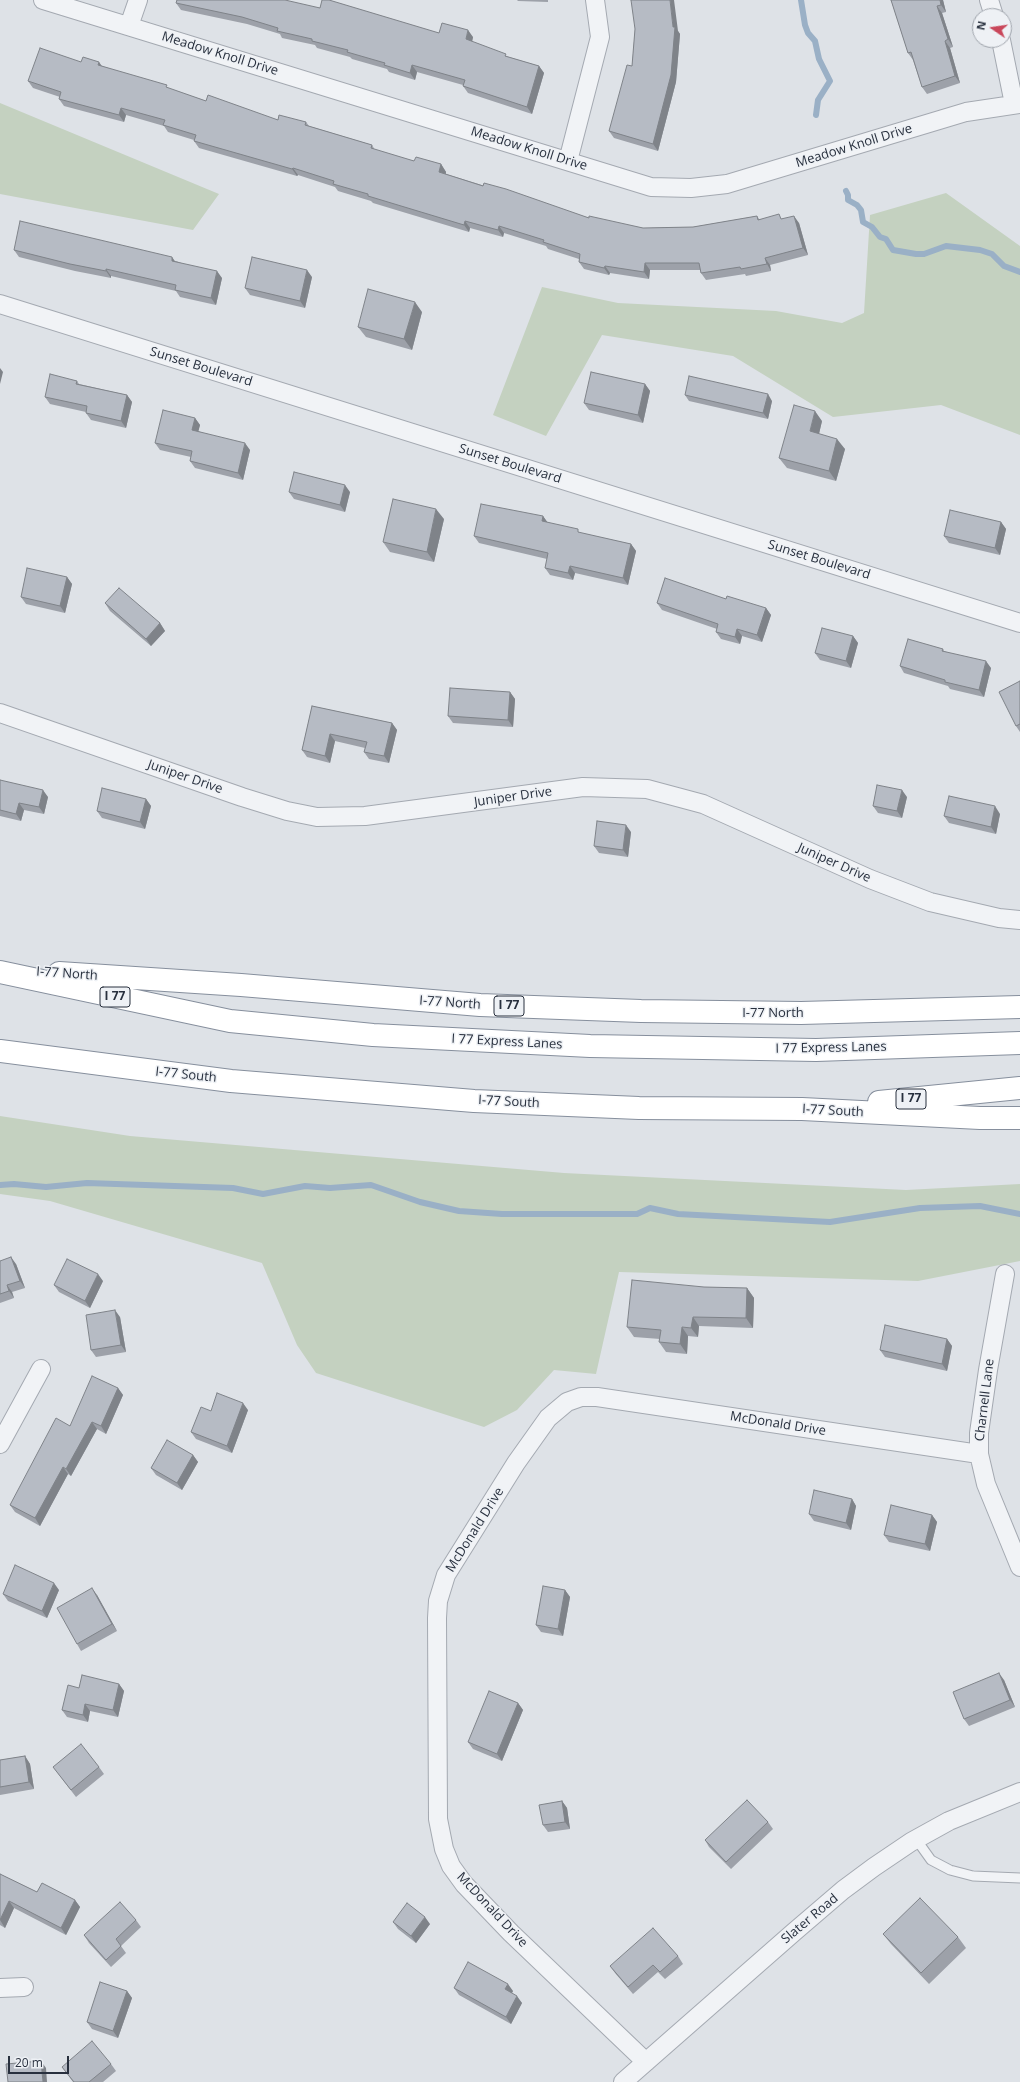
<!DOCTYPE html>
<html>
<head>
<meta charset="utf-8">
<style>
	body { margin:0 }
	#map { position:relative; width:1020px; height:2082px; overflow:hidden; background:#dee2e7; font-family:"Open Sans",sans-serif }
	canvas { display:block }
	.north { position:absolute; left:972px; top:8px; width:40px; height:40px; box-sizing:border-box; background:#eef1f5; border:1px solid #9fa4ac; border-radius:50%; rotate:283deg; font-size:11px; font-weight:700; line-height:16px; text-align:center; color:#28303e }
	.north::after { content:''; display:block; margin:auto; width:14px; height:18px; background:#c9475b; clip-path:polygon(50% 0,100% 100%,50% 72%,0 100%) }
	.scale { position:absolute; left:8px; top:2056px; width:61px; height:18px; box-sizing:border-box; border:2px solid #28303e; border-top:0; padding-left:5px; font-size:12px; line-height:14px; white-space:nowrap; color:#28303e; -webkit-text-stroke:3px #eef1f5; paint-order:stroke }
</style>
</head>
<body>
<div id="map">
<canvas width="1020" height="2082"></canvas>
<div class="north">N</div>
<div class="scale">20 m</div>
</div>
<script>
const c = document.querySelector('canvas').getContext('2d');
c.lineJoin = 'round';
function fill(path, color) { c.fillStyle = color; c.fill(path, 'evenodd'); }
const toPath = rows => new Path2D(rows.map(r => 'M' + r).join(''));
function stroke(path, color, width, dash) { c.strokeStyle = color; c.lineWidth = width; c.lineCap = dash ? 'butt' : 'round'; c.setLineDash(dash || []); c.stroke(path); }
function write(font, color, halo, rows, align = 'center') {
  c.font = font + ' "Open Sans",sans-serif'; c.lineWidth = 3; c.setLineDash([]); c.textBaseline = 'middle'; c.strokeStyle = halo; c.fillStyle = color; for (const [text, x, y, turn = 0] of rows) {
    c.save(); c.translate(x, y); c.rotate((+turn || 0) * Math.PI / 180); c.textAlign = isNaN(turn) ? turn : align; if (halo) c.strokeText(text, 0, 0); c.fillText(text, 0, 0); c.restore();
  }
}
fill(toPath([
	[0,103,219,194,193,230,0,194],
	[946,193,1020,246,1020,435,941,405,833,417,733,356,602,335,546,436,493,415,542,287,618,303,776,311,842,323,864,313,870,215],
	[0,1116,130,1136,564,1173,906,1190,1020,1184,1020,1261,918,1281,619,1272,596,1374,554,1370,517,1410,484,1427,316,1373,297,1345,262,1263,50,1201,0,1194]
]), '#c4d1c0');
stroke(toPath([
	[801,0,805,25,808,33,815,41,819,59,830,81,818,100,816,115],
	[846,191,848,195,848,200,857,205,861,210,863,222,872,227,880,237,886,239,893,250,916,254,924,254,946,246,980,250,992,254,1004,266,1020,272],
	[0,1185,14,1184,46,1187,87,1183,233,1188,263,1194,305,1186,330,1188,371,1185,420,1202,459,1211,502,1214,637,1214,650,1208,678,1214,830,1222,920,1208,980,1206,1020,1214]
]), '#9ab0c6', 6);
const lane = toPath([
	[916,1839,931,1860,950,1870,973,1876,1020,1878]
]);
const street = toPath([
	[43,0,651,187,691,188,727,184,966,112,1020,104],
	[989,0,994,16],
	[129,26,138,0],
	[1001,40,1014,104],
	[568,161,600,37,595,0],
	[0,304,1020,623],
	[0,713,242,797,287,811,317,817,365,816,583,787,647,789,703,804,870,879,930,902,999,918,1020,920],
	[1005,1274,988,1370,979,1433,979,1454,986,1484,1020,1567],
	[0,1444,41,1369],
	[0,1988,24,1987],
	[646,2062,511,1933,464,1884,451,1866,444,1849,438,1819,437,1618,438,1601,446,1575,516,1463,548,1418,567,1402,581,1397,597,1397,979,1454],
	[623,2082,794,1932,843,1890,874,1867,911,1842,949,1821,1020,1792]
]);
const highway = toPath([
	[0,972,230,1021,373,1035,590,1046,816,1050,1020,1043],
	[59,973,241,985,480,1005,641,1011,801,1013,1020,1007],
	[0,1051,231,1081,474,1101,639,1108,802,1109,980,1118,1020,1118],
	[879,1102,1020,1088]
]);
stroke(lane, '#a4a9b1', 11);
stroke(street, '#a4a9b1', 20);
stroke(highway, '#868f9d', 24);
stroke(lane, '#f1f3f6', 9);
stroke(street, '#f1f3f6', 18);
stroke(highway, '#fff', 22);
fill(toPath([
	[517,0,548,0,548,2,518,1],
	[891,0,943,0,946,12,942,13,953,47,950,48,960,83,927,94,922,87,913,60,908,53],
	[176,3,320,8,439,33,473,37,472,42,509,57,539,66,544,73,532,114,468,93,463,86,463,85,417,72,415,80,389,72,387,69,352,59,350,57,317,48,315,45,282,38,280,34,247,24,181,10],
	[635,29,678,31,680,34,676,82,658,151,614,138,609,131,632,66],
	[81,62,102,66,206,101,278,120,306,122,309,126,372,145,375,150,414,161,441,164,446,172,446,174,589,218,643,228,693,227,757,216,759,219,782,219,799,223,808,255,770,265,771,271,746,276,745,274,706,280,701,273,700,270,650,270,649,279,610,273,609,275,584,269,579,262,579,259,548,249,546,246,504,233,503,237,470,228,469,232,373,203,371,201,338,191,335,187,298,175,297,176,199,148,194,141,194,140,168,132,164,126,126,115,124,122,64,106,59,99,60,97,33,88,28,81],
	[14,250,176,261,222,278,216,305,180,297,176,291,111,276,111,278,75,271,19,257],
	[312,277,305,308,250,295,245,288],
	[422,312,412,350,366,337,358,327],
	[77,381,79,384,127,395,132,402,126,428,91,420,86,413,86,412,50,404,45,397],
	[645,384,650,391,643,423,589,410,584,403],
	[685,395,772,401,768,419,689,401],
	[195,418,200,425,198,431,250,450,243,480,195,468,190,461,191,457,160,450,155,443],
	[822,421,819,434,845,449,836,481,787,468,779,458],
	[289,492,350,492,345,512,294,499],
	[543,516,547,522,581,533,631,544,636,551,628,585,575,573,573,580,550,575,545,568,547,559,479,543,474,536],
	[444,519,434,562,390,552,383,542],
	[1001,522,1006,529,1000,555,949,543,944,536],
	[67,577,72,584,65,613,26,604,21,597],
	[105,603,160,623,165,631,151,646,110,611],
	[657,603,766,608,771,615,762,642,742,636,740,644,721,639,716,632,717,629,662,610],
	[853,636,858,643,851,668,820,660,815,653],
	[943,649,944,651,991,668,984,697,950,689,948,686,904,673,900,666],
	[1020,681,1020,732,1016,726],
	[510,692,515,699,513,727,453,723,448,716],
	[312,706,392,723,397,730,389,763,369,759,364,752,365,748,335,741,330,763,307,757,302,750],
	[0,780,48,797,44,814,24,810,21,821,0,816],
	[907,797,902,818,878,813,873,806],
	[146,799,151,806,145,829,102,818,97,811],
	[1000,814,996,834,949,823,944,816],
	[631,832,628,857,599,853,594,846],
	[0,1261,16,1264,25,1288,12,1292,14,1298,0,1303],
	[103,1281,90,1308,59,1292,54,1285],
	[704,1287,747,1288,754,1298,753,1328,699,1326,698,1337,688,1336,687,1354,666,1352,659,1342,660,1339,634,1337,627,1327],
	[120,1317,126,1352,96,1357,91,1350],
	[947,1339,952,1346,947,1371,885,1357,880,1350],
	[118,1388,123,1395,106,1434,97,1429,71,1476,68,1474,40,1526,15,1512,10,1505,70,1426],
	[248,1410,232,1453,196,1439,191,1432,211,1411],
	[193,1455,198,1462,182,1490,156,1475,151,1468],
	[852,1499,856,1506,851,1530,814,1521,809,1514],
	[932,1515,937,1522,930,1551,889,1542,884,1535],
	[59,1590,47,1618,8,1601,3,1594],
	[565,1590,570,1597,563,1636,541,1632,536,1625],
	[97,1595,117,1631,81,1651,77,1644],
	[1004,1680,1015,1707,969,1726,964,1719],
	[119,1684,124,1691,118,1717,90,1711,88,1722,67,1717,62,1710,79,1688],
	[518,1703,523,1710,502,1761,473,1749,468,1742],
	[25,1756,30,1764,34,1789,0,1795,0,1760],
	[53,1767,99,1767,104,1774,76,1797],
	[562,1801,567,1808,570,1829,548,1832,543,1825],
	[768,1822,773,1829,731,1869,709,1847,705,1840],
	[0,1874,37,1892,75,1900,80,1907,66,1935,14,1908,5,1928,0,1925],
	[136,1920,141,1927,121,1946,126,1953,111,1967,89,1943,84,1935],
	[393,1922,430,1924,416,1943,398,1929],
	[883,1934,958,1937,966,1948,929,1984,891,1944],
	[678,1956,683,1964,665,1979,658,1972,633,1994,615,1973,610,1966],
	[454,1988,513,1991,512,1993,522,2003,511,2024,459,1995],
	[127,1991,132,1998,118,2038,92,2029,87,2022],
	[111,2064,116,2071,103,2082,73,2082,62,2067]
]), '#9da1a9');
fill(toPath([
	[670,0,674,0,678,31,680,34,676,82,658,151,653,144,673,27],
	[940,0,943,0,946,12,941,5],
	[937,6,942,13,953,47,948,39],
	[468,30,473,37,471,46,466,39],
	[945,41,950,48,960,83,955,76],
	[99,62,104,69,98,65],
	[412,65,417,72,415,80,410,73],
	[539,66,544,73,532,114,527,107],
	[121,108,126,115,124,122,119,115],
	[441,164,446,172,444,179,439,172],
	[293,168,298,175,297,176,292,169],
	[794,216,799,223,808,255,803,248],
	[465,221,470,228,469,232,464,225],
	[499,226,504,233,503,237,498,230],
	[172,257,177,264,172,261],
	[765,258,770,265,771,271,767,264],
	[645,263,650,270,649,279,644,272],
	[605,266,610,273,609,275,604,268],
	[106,269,111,276,111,278,106,271],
	[307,270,312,277,305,308,300,301],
	[217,271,222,278,216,305,211,298],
	[415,302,422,312,412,350,404,339],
	[0,368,3,372,0,384],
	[645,384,650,391,643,423,638,415],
	[768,394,772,401,768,419,763,413],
	[127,395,132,402,126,428,121,421],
	[815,411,822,421,817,442,810,431],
	[195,418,200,425,197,437,192,430],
	[837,439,845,449,836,481,829,471],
	[245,443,250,450,243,480,238,473],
	[345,485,350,492,345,512,340,505],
	[436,509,444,519,434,562,427,552],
	[543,516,548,523,542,521],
	[1001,522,1006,529,1000,555,995,548],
	[631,544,636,551,628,585,623,578],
	[570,566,575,573,573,580,568,573],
	[67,577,72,584,65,613,60,606],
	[766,608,771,615,762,642,757,635],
	[160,623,165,631,151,646,146,639],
	[737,629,742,636,740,644,735,637],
	[853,636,858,643,851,668,846,661],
	[986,661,991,668,984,697,979,690],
	[510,692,515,699,513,727,508,720],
	[392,723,397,730,389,763,384,756],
	[330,734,335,741,330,763,325,756],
	[43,790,48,797,44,814,39,807],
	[902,790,907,797,902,818,897,811],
	[146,799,151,806,145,829,140,822],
	[19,803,24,810,21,821,16,814],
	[995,806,1000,814,996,834,991,827],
	[626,825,631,832,628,857,623,850],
	[11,1257,16,1264,25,1288,20,1281],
	[98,1274,103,1281,90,1308,85,1301],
	[7,1285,12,1292,14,1298,9,1291],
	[747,1288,754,1298,753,1328,746,1318],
	[115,1310,120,1317,126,1352,121,1345],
	[693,1317,699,1326,698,1337,691,1328],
	[682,1327,688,1336,687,1354,680,1344],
	[947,1339,952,1346,947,1371,942,1364],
	[118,1388,123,1395,106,1434,101,1426],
	[243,1403,248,1410,232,1453,227,1446],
	[92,1422,97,1429,71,1476,66,1469],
	[193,1455,198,1462,182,1490,177,1483],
	[63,1467,68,1474,40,1526,35,1518],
	[852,1499,856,1506,851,1530,846,1523],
	[932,1515,937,1522,930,1551,925,1544],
	[54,1583,59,1590,47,1618,42,1611],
	[92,1588,97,1595,117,1631,112,1624],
	[565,1590,570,1597,563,1636,558,1629],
	[999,1673,1004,1680,1015,1707,1010,1700],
	[119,1684,124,1691,118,1717,113,1710],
	[518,1703,523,1710,502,1761,497,1754],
	[85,1704,90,1711,88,1722,83,1715],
	[25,1756,30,1764,34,1789,29,1782],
	[562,1801,567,1808,570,1829,565,1822],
	[75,1900,80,1907,66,1935,61,1928],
	[9,1901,14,1908,5,1928,0,1920],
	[425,1917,430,1924,416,1943,411,1936],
	[508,1984,513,1991,510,1996,505,1989],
	[127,1991,132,1998,118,2038,113,2031],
	[517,1996,522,2003,511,2024,506,2017],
	[41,2061,46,2068,47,2082,43,2082]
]), '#7f8389');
const building = toPath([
	[177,0,285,0,320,8,322,0,329,0,439,33,442,23,468,30,466,39,506,54,505,56,539,66,527,107,463,86,465,80,412,65,410,73,384,65,385,63,347,52,348,50,312,41,312,39,277,31,278,28,242,17,176,3,177,0],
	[631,0,670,0,673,27,675,27,671,75,653,144,609,131,627,65,632,66,635,29,631,0],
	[891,0,940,0,941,5,937,6,948,39,945,41,955,76,922,87,911,52,908,53,891,0],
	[40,48,81,62,83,57,99,62,98,65,167,85,166,87,206,101,208,95,278,120,279,115,306,122,305,125,372,145,371,148,414,161,416,157,441,164,439,172,483,186,484,183,506,189,589,218,589,216,643,228,693,227,757,216,758,220,779,214,781,219,794,216,803,248,765,258,767,264,741,269,740,267,701,273,699,263,645,263,644,272,605,266,604,268,579,262,580,254,543,242,544,240,499,226,498,230,465,221,464,225,368,196,368,194,333,184,334,181,293,168,292,169,194,141,196,135,163,125,165,120,121,108,119,115,59,99,61,92,28,81,40,48],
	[20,221,172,257,172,261,217,271,211,298,175,290,176,285,106,269,106,271,70,264,14,250,20,221],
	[252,257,307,270,300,301,245,288,252,257],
	[368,289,415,302,404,339,358,327,368,289],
	[591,372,645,384,638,415,584,403,591,372],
	[50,374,77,381,76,384,127,395,121,421,86,413,87,406,45,397,50,374],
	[689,376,768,394,763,413,685,395,689,376],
	[794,405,815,411,810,431,837,439,829,471,779,458,794,405],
	[163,410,195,418,192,430,245,443,238,473,190,461,192,451,155,443,163,410],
	[294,472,345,485,340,505,289,492,294,472],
	[393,499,436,509,427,552,383,542,393,499],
	[481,504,543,516,542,521,578,529,578,532,631,544,623,578,570,566,568,573,545,568,548,553,474,536,481,504],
	[950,510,1001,522,995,548,944,536,950,510],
	[27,568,67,577,60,606,21,597,27,568],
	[665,578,726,599,727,596,766,608,757,635,737,629,735,637,716,632,718,624,657,603,665,578],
	[119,588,160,623,146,639,105,603,119,588],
	[822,628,853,636,846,661,815,653,822,628],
	[908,639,943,649,942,651,986,661,979,690,945,682,945,680,900,666,908,639],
	[1020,681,1020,724,1016,726,999,692,1020,681],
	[450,688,510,692,508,720,448,716,450,688],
	[312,706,392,723,384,756,364,752,367,742,330,734,325,756,302,750,312,706],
	[0,780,43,790,39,807,19,803,16,814,0,810,0,780],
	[877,785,902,790,897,811,873,806,877,785],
	[102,788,146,799,140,822,97,811,102,788],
	[949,796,995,806,991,827,944,816,949,796],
	[597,821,626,825,623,850,594,846,597,821],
	[11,1257,20,1281,7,1285,9,1291,0,1294,0,1261,11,1257],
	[67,1259,98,1274,85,1301,54,1285,67,1259],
	[632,1280,704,1287,747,1288,746,1318,693,1317,691,1328,682,1327,680,1344,659,1342,661,1330,627,1327,632,1280],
	[115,1310,121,1345,91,1350,86,1315,115,1310],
	[885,1325,947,1339,942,1364,880,1350,885,1325],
	[92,1376,118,1388,101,1426,92,1422,66,1469,63,1467,35,1518,10,1505,56,1418,70,1426,92,1376],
	[217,1393,243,1403,227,1446,191,1432,201,1407,211,1411,217,1393],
	[167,1440,193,1455,177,1483,151,1468,167,1440],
	[814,1490,852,1499,846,1523,809,1514,814,1490],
	[891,1505,932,1515,925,1544,884,1535,891,1505],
	[15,1565,54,1583,42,1611,3,1594,15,1565],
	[543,1586,565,1590,558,1629,536,1625,543,1586],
	[92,1588,112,1624,77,1644,57,1608,92,1588],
	[999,1673,1010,1700,964,1719,953,1692,999,1673],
	[82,1675,119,1684,113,1710,85,1704,83,1715,62,1710,68,1685,79,1688,82,1675],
	[489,1691,518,1703,497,1754,468,1742,489,1691],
	[81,1744,99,1767,71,1790,53,1767,81,1744],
	[25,1756,29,1782,0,1787,0,1760,25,1756],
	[747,1800,768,1822,726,1862,705,1840,747,1800],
	[562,1801,565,1822,543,1825,539,1805,562,1801],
	[0,1874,37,1892,42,1883,75,1900,61,1928,9,1901,0,1920,0,1874],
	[920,1898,958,1937,921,1973,883,1934,920,1898],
	[120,1902,136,1920,116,1939,121,1946,106,1960,84,1935,120,1902],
	[407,1903,425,1917,411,1936,393,1922,407,1903],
	[653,1928,678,1956,660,1972,653,1965,628,1987,610,1966,653,1928],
	[468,1962,508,1984,505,1989,517,1996,506,2017,454,1988,468,1962],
	[100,1982,127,1991,113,2031,87,2022,100,1982],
	[92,2041,111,2064,89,2082,74,2082,62,2067,92,2041],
	[41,2061,43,2082,8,2082,6,2064,41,2061]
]);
fill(building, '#b6bbc4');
stroke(building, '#7f8389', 1);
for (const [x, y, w] of [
	[115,997,30],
	[509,1006,30],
	[911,1099,30]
]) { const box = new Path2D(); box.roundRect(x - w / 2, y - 10, w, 20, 3); c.fillStyle = '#eef1f5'; c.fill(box); stroke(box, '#28303e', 1); }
write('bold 12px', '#28303e', null, [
	["I 77",115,997],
	["I 77",509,1006],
	["I 77",911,1099]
]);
write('13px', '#28303e', '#eef1f5', [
	["Meadow Knoll Drive",220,54,17],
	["Meadow Knoll Drive",854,146,-17],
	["Meadow Knoll Drive",529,149,17],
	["Sunset Boulevard",201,367,17],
	["Sunset Boulevard",510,464,17],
	["Sunset Boulevard",819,560,17],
	["Juniper Drive",185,777,19],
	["Juniper Drive",513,797,-8],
	["Juniper Drive",834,863,24],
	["I-77 North",67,974,4],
	["I-77 North",450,1003,4],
	["I-77 North",773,1013],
	["I 77 Express Lanes",507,1042,3],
	["I 77 Express Lanes",831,1048,-1],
	["I-77 South",186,1075,6],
	["I-77 South",509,1102,3],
	["I-77 South",833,1111,3],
	["Charnell Lane",985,1400,-83],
	["McDonald Drive",778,1424,9],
	["McDonald Drive",475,1530,-58],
	["McDonald Drive",492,1910,47],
	["Slater Road",810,1919,-40]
]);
</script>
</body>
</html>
